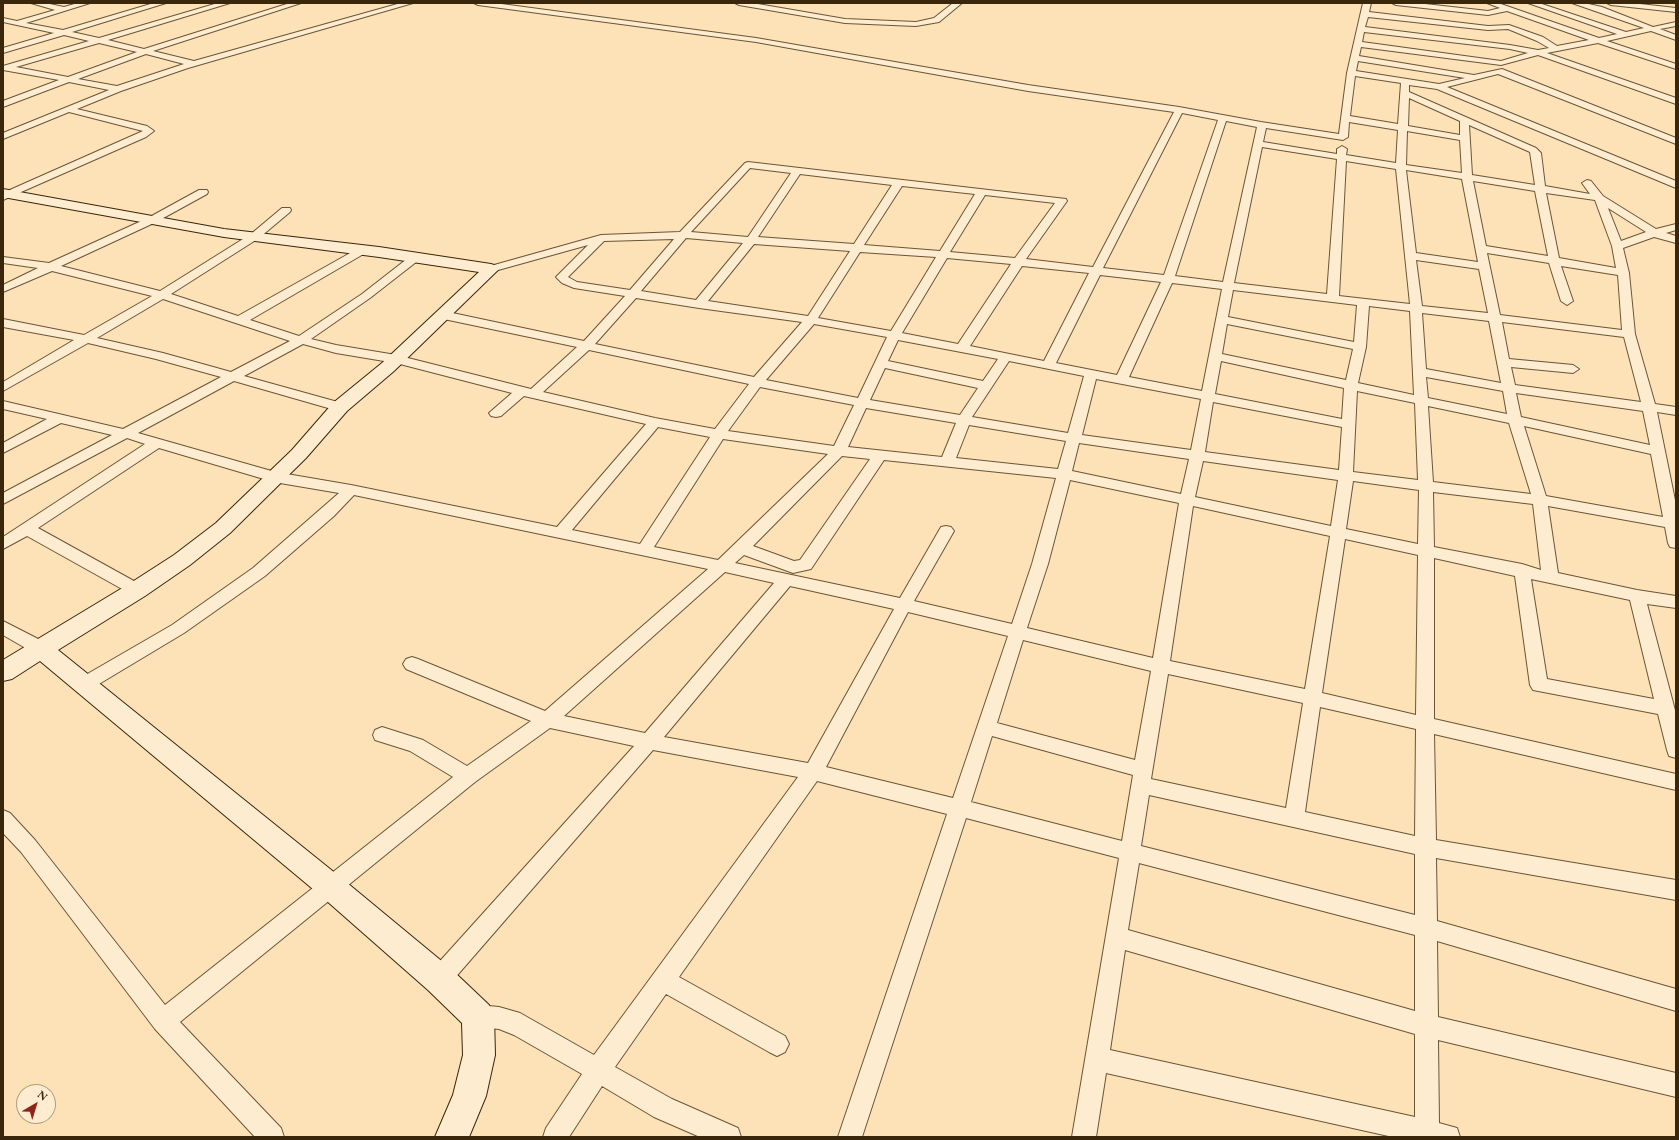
<!DOCTYPE html>
<html>
<head>
<meta charset="utf-8">
<style>
	body { margin:0 }
	#map { position:relative; width:1679px; height:1140px; overflow:hidden; background:#fde2b7; font-family:"EB Garamond",serif }
	canvas { display:block }
	.frame { position:absolute; inset:0; border:4px solid #39260b; pointer-events:none }
	.north { position:absolute; left:16px; top:1084px; width:40px; height:40px; box-sizing:border-box; background:#feecd0; border:1px solid #af9d81; border-radius:50%; rotate:38deg; font-size:11px; font-weight:700; line-height:16px; text-align:center; color:#39260b }
	.north::after { content:''; display:block; margin:auto; width:14px; height:18px; background:#8f2418; clip-path:polygon(50% 0,100% 100%,50% 72%,0 100%) }
</style>
</head>
<body>
<div id="map">
<canvas width="1679" height="1140"></canvas>
<div class="frame"></div>
<div class="north">N</div>
</div>
<script>
const c = document.querySelector('canvas').getContext('2d');
c.lineJoin = 'round';
const toPath = rows => new Path2D(rows.map(r => 'M' + r).join(''));
function stroke(path, color, width, dash) { c.strokeStyle = color; c.lineWidth = width; c.lineCap = dash ? 'butt' : 'round'; c.setLineDash(dash || []); c.stroke(path); }
function fill(path, color) { c.fillStyle = color; c.fill(path, 'evenodd'); }
const street = toPath([
	[31,3,45,3,64,7,78,3,90,3,26,23,63,30,154,3,166,3,72,32,99,38,218,3,230,3,108,40,144,49,290,3,301,3,153,51,194,61,401,3,413,3,188,68,121,91,77,109,147,126,154,131,146,137,3,200,3,193,143,131,69,112,3,139,3,133,109,90,69,82,3,107,3,101,59,80,3,70,3,66,89,41,64,35,3,53,3,48,54,33,3,22,3,18,17,21,55,10,31,3],
	[99,43,137,52,68,77,16,67,99,43],
	[146,54,184,64,117,86,78,79,146,54],
	[474,3,494,3,756,38,1028,85,1179,107,1261,122,1339,134,1347,73,1363,3,1371,3,1369,12,1488,26,1509,25,1543,37,1557,46,1589,40,1507,11,1488,15,1396,5,1392,3,1416,3,1488,11,1500,8,1487,3,1498,3,1599,38,1617,34,1528,3,1539,3,1626,32,1644,28,1572,3,1584,3,1602,7,1653,27,1676,22,1676,26,1660,29,1676,35,1676,40,1651,31,1607,41,1676,64,1676,69,1598,43,1547,53,1676,98,1676,104,1538,55,1501,65,1361,47,1359,56,1474,75,1502,69,1676,138,1676,144,1498,74,1447,87,1676,181,1676,188,1437,89,1409,85,1409,92,1536,148,1541,153,1545,186,1590,194,1582,183,1587,180,1591,181,1603,196,1656,229,1676,224,1676,230,1666,233,1676,236,1676,243,1654,237,1623,248,1629,273,1635,334,1655,404,1676,407,1676,415,1657,412,1676,505,1676,548,1670,547,1668,543,1665,527,1548,506,1558,573,1637,590,1676,596,1676,608,1647,604,1676,714,1676,758,1669,756,1667,750,1658,714,1533,690,1530,685,1515,576,1434,558,1434,719,1676,774,1676,790,1434,734,1436,840,1676,880,1676,900,1436,858,1437,921,1676,989,1676,1011,1437,941,1438,1017,1676,1073,1676,1097,1438,1040,1439,1123,1457,1128,1460,1137,1393,1137,1106,1073,1096,1137,1072,1137,1119,858,966,818,862,1137,838,1137,947,814,817,781,679,977,785,1036,789,1044,785,1052,777,1056,769,1052,666,994,615,1067,672,1099,738,1128,741,1137,700,1137,654,1117,602,1086,569,1137,543,1137,546,1128,582,1074,514,1035,499,1029,478,1027,470,1024,467,1016,470,1008,478,1005,499,1007,520,1013,594,1055,798,777,653,750,447,987,439,990,431,987,428,979,431,971,634,746,550,728,475,782,180,1022,281,1128,284,1137,255,1137,155,1029,21,852,3,833,3,810,10,813,35,840,165,1005,453,777,410,751,375,740,373,735,375,730,382,727,423,740,467,766,531,721,406,669,403,664,406,659,412,657,418,659,545,711,708,569,354,495,334,516,265,576,184,633,89,690,83,692,77,690,74,685,77,680,172,625,253,568,339,493,274,482,159,448,38,528,143,586,145,590,143,594,137,596,131,594,27,536,3,549,3,537,145,444,127,438,3,504,3,493,112,435,61,423,3,453,3,443,47,419,3,409,3,401,123,429,221,377,156,359,88,343,3,391,3,382,74,340,3,327,3,319,84,335,152,296,52,271,3,292,3,285,38,268,3,263,3,257,49,263,148,218,199,190,207,190,208,192,207,194,156,222,61,266,160,291,251,234,282,208,290,208,291,210,290,212,259,238,171,294,238,316,359,248,367,248,369,250,367,252,250,320,299,336,362,294,412,255,420,255,422,257,420,259,370,298,311,339,336,345,396,355,531,389,577,347,439,318,437,315,439,312,443,311,584,341,625,296,574,288,562,283,556,277,588,245,491,272,487,271,485,269,487,267,601,235,680,232,745,163,748,162,1066,199,1067,201,1026,259,1093,267,1174,112,1028,91,756,42,478,5,474,3],
	[1368,17,1488,30,1508,29,1537,41,1549,48,1538,50,1510,45,1365,27,1368,17],
	[1364,32,1510,49,1528,53,1501,61,1362,42,1364,32],
	[1358,61,1465,78,1439,84,1356,71,1358,61],
	[1355,76,1401,83,1398,124,1350,116,1355,76],
	[1409,98,1460,121,1460,135,1408,126,1409,98],
	[1182,113,1218,120,1164,275,1103,268,1182,113],
	[1226,121,1257,127,1223,282,1175,276,1226,121],
	[1349,122,1398,130,1396,163,1346,155,1347,149,1342,146,1337,149,1337,154,1263,142,1266,128,1343,140,1348,137,1349,122],
	[1469,125,1530,152,1535,185,1472,175,1469,125],
	[1407,131,1460,140,1462,173,1406,165,1407,131],
	[1262,147,1337,159,1327,294,1234,283,1262,147],
	[1346,161,1396,169,1410,304,1339,296,1346,161],
	[750,168,791,173,748,237,691,232,750,168],
	[1406,170,1462,179,1478,262,1416,253,1406,170],
	[800,174,892,185,854,244,758,237,800,174],
	[1473,181,1535,191,1548,256,1486,246,1473,181],
	[902,186,975,194,940,251,864,245,902,186],
	[1546,193,1595,200,1612,246,1616,268,1559,258,1546,193],
	[985,195,1055,203,1015,258,950,252,985,195],
	[1608,208,1646,232,1621,241,1608,208],
	[686,238,743,243,696,300,641,291,686,238],
	[674,239,630,290,577,282,568,277,604,241,674,239],
	[754,244,850,251,808,316,708,301,754,244],
	[860,252,936,257,891,331,818,318,860,252],
	[1487,253,1549,263,1561,301,1567,305,1573,301,1561,266,1618,275,1622,330,1500,315,1487,253],
	[947,258,1011,264,958,344,902,333,947,258],
	[1416,260,1479,269,1488,313,1422,306,1416,260],
	[1022,266,1089,273,1044,361,970,346,1022,266],
	[1100,275,1161,282,1117,375,1056,363,1100,275],
	[1172,283,1222,289,1202,391,1129,377,1172,283],
	[1233,290,1357,305,1354,342,1228,317,1233,290],
	[636,298,699,308,802,322,754,377,595,344,636,298],
	[163,299,290,341,231,372,163,353,97,338,163,299],
	[1369,306,1410,311,1414,395,1358,383,1366,347,1369,306],
	[1422,313,1489,321,1501,383,1426,369,1422,313],
	[1502,322,1624,337,1641,402,1515,385,1511,367,1573,373,1579,369,1573,365,1509,359,1502,322],
	[814,324,887,337,858,398,766,380,814,324],
	[1227,324,1353,349,1346,380,1222,354,1227,324],
	[898,340,998,359,983,381,888,361,898,340],
	[303,344,336,353,396,363,512,393,489,413,491,416,496,417,501,416,524,396,646,424,557,527,351,485,275,472,138,433,234,381,335,410,345,410,347,407,345,404,244,376,303,344],
	[589,350,749,384,715,429,655,418,543,392,589,350],
	[1009,361,1084,376,1068,433,972,417,1009,361],
	[1221,361,1344,388,1342,419,1215,394,1221,361],
	[885,368,978,388,960,415,870,400,885,368],
	[1426,377,1503,391,1507,414,1428,398,1426,377],
	[1096,379,1201,399,1191,450,1082,435,1096,379],
	[760,387,854,405,834,446,728,431,760,387],
	[1357,391,1415,403,1418,480,1353,472,1357,391],
	[1516,393,1643,411,1650,445,1521,417,1516,393],
	[1213,402,1342,427,1339,470,1205,452,1213,402],
	[1428,406,1509,423,1531,494,1433,482,1428,406],
	[866,408,956,423,942,457,848,447,866,408],
	[969,425,1066,441,1058,469,956,458,969,425],
	[1524,426,1651,454,1663,517,1546,496,1524,426],
	[658,427,710,437,640,544,572,530,658,427],
	[723,439,828,454,718,560,654,547,723,439],
	[1079,443,1189,459,1181,494,1072,471,1079,443],
	[842,456,870,459,800,560,794,561,753,546,842,456],
	[884,460,1056,478,1032,564,1012,624,914,601,954,531,951,527,946,526,941,527,900,598,735,563,744,555,793,573,811,569,884,460],
	[1203,461,1338,480,1331,526,1195,497,1203,461],
	[1070,480,1179,503,1153,658,1027,628,1048,564,1070,480],
	[1353,481,1419,490,1418,544,1346,529,1353,481],
	[1433,492,1533,504,1541,570,1522,564,1434,547,1433,492],
	[1193,506,1330,536,1305,689,1170,661,1193,506],
	[1345,539,1418,555,1416,715,1322,693,1345,539],
	[725,572,774,583,645,733,564,716,725,572],
	[1531,579,1630,600,1654,699,1547,679,1531,579],
	[790,586,894,609,808,763,664,737,790,586],
	[908,612,1008,636,953,798,826,767,908,612],
	[1023,640,1151,671,1135,760,997,723,1023,640],
	[1168,674,1303,703,1286,808,1151,779,1168,674],
	[1320,707,1416,729,1415,836,1305,812,1320,707],
	[992,736,1133,775,1122,841,971,802,992,736],
	[1149,795,1415,854,1415,915,1141,846,1149,795],
	[1139,863,1415,935,1415,1011,1128,930,1139,863],
	[1125,950,1415,1034,1415,1117,1110,1050,1125,950],
	[735,3,752,3,845,19,916,22,934,18,953,3,962,3,939,22,916,26,845,23,739,5,735,3],
	[1607,3,1631,3,1676,8,1676,12,1611,5,1607,3],
	[3,621,46,643,49,648,46,653,40,655,34,653,3,635,3,621]
]);
const secondary = toPath([
	[3,189,224,229,379,247,491,264,497,266,499,269,394,371,347,411,306,458,230,533,190,565,145,596,58,650,340,877,450,968,489,1005,494,1016,495,1055,486,1096,469,1137,435,1137,453,1095,463,1055,462,1023,428,990,320,895,40,661,12,679,3,681,3,660,129,584,174,555,216,523,292,450,333,403,382,363,479,272,379,257,224,237,3,197,3,189]
]);
stroke(street, '#6a5536', 2);
stroke(secondary, '#39260b', 2);
fill(street, '#feecd0');
fill(secondary, '#feecd0');
</script>
</body>
</html>
